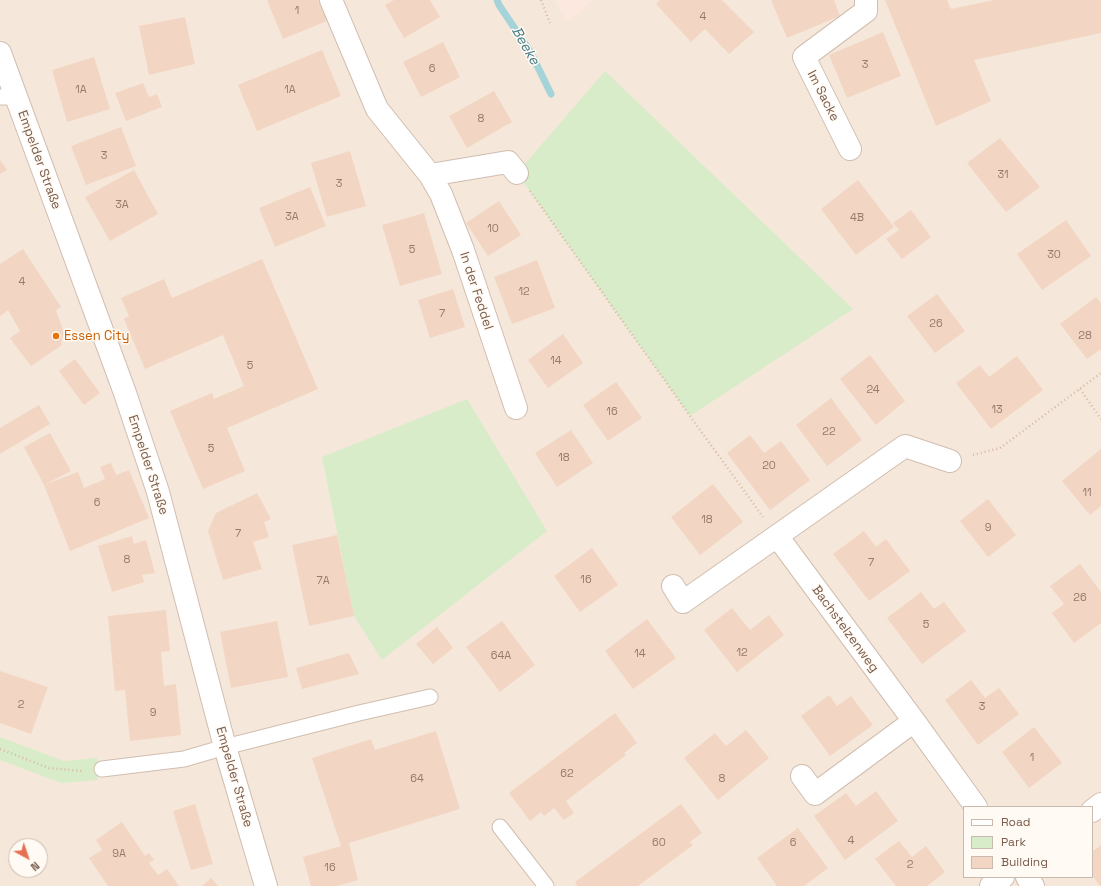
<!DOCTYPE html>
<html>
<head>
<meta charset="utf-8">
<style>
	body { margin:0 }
	#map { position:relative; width:1101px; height:886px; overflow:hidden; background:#fdf6ec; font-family:"Space Grotesk",sans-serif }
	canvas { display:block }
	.legend { position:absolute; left:963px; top:806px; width:130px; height:72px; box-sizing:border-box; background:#fffaf3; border:1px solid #cabbb1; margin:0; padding:5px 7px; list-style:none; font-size:12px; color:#7a5c4d }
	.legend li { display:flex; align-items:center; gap:8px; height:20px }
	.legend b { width:20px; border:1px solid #cabbb1 }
	.north { position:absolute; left:8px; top:838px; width:40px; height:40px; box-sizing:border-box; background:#fffaf3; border:1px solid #cabbb1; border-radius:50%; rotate:140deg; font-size:11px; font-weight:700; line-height:16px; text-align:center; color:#7a5c4d }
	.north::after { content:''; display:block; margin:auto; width:14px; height:18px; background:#e76f51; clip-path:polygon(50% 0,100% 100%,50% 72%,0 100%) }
</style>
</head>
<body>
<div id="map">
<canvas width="1101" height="886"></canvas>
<ul class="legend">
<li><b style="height:5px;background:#fff"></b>Road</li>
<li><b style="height:11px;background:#d8ecc9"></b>Park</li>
<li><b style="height:11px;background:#f3d5c3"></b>Building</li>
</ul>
<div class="north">N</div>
</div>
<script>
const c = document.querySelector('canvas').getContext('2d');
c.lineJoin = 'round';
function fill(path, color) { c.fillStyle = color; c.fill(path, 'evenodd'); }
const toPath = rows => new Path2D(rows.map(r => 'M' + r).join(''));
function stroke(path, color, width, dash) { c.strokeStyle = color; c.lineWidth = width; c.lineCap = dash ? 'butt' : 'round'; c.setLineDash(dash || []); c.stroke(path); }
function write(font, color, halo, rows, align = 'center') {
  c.font = font + ' "Space Grotesk",sans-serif'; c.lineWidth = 3; c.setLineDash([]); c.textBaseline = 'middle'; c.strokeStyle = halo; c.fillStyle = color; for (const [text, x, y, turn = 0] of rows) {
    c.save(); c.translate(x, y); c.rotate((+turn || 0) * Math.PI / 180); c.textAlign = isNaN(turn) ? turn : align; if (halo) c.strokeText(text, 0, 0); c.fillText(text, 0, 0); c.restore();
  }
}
fill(toPath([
	[0,0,1101,0,1101,886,0,886],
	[964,807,1092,807,1092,877,964,877],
	[16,846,40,846,40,870,16,870]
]), '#f5e8da');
fill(toPath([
	[555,0,594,0,568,21]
]), '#fde8e0');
fill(toPath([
	[605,71,853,309,690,416,517,173],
	[467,399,547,531,382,660,354,616,322,457],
	[0,737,64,761,97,758,98,780,61,783,0,760]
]), '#d8ecc9');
stroke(toPath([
	[497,0,499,5,530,51,551,94]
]), '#a5d3da', 7);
fill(toPath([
	[267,0,318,0,327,21,283,39],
	[394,0,430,0,440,17,404,38,385,5],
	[660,0,722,0,754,32,729,54,705,29,691,42,656,4],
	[771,0,834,0,840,16,787,38],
	[885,0,947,0,951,9,994,0,1101,0,1101,33,974,60,991,101,936,126],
	[185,17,195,64,149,75,139,26],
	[883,32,901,76,847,98,829,55],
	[443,42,460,77,421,97,403,62],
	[322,50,341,96,257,131,238,85],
	[94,57,110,109,67,122,52,70],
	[143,83,149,97,157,94,162,107,126,121,115,93],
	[494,91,512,122,467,148,449,116],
	[121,127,136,166,86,185,71,146],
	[1000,138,1040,187,1006,212,967,163],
	[350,151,366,206,327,217,311,163],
	[0,160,7,170,0,174],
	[134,170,158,214,110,241,85,197],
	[858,180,894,227,856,255,821,209],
	[310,187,326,226,275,247,259,208],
	[499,201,521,235,488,256,466,223],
	[911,210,931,237,902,259,886,239,899,230,893,223],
	[424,213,442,274,400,286,382,225],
	[1066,220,1091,256,1042,290,1017,254],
	[23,249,61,307,56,310,64,333,61,343,62,345,31,366,10,338,20,331,8,310,0,316,0,264],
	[262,259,318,389,227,428,245,471,203,489,170,411,212,393,214,399,244,386,223,335,145,369,124,319,129,316,121,298,164,279,172,298],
	[537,260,555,308,512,324,494,277],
	[453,289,465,327,430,338,418,300],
	[937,294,965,331,935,353,907,316],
	[1096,297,1101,303,1101,349,1087,359,1060,324],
	[563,334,583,363,548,388,528,360],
	[870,355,905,401,876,425,840,379],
	[1017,356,1043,390,991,429,956,383,980,365,989,377],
	[75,359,100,393,84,405,59,371],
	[616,382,642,418,608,441,583,405],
	[831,398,862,440,827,466,796,425],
	[39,405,50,424,0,454,0,428],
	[571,430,593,463,557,487,535,453],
	[50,433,71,471,44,485,78,472,84,488,105,479,100,467,111,463,116,475,129,470,149,518,70,551,44,485,24,447],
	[750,435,764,453,781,441,810,480,770,510,727,453],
	[1101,449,1101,506,1090,515,1062,481],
	[713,484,743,522,700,555,671,517],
	[257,493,271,519,264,522,269,537,253,542,262,569,223,580,208,531,216,513],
	[988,499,1016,535,988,557,960,521],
	[864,531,876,547,886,539,910,571,869,601,833,554],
	[337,535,354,616,309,626,292,545],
	[132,536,134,544,146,540,155,573,142,575,144,582,112,592,98,546],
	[592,548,618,585,580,612,554,576],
	[1080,564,1101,592,1101,623,1074,643,1052,613,1064,604,1050,586],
	[921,592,934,609,944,602,966,631,922,664,887,618],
	[732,608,750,630,769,615,784,635,737,672,704,630],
	[166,610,170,651,161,652,164,686,176,684,181,735,130,741,125,690,115,691,108,616],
	[647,619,676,658,633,689,605,651],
	[277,621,288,677,231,688,220,632],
	[502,621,535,665,500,692,466,647],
	[437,627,453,648,433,664,416,644],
	[349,653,359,674,302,689,296,668],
	[0,671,48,687,31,734,0,723],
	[971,680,985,698,999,688,1019,714,978,745,945,700],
	[829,695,837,706,851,696,873,725,830,756,801,716],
	[615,713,637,743,624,753,626,755,566,801,574,813,564,820,554,808,544,816,541,812,530,821,509,793],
	[1034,727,1062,763,1029,788,1002,752],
	[746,730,769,758,718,800,684,758,715,733,726,746],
	[436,731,460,809,349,843,358,880,337,886,311,886,303,857,341,846,312,758,371,739,375,750],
	[876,791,898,821,845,860,814,816,846,793,856,806],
	[195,804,213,864,191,870,173,811],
	[681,804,702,833,690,842,693,845,638,886,577,886,575,882],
	[122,822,145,856,149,853,154,860,149,863,158,875,167,869,179,886,108,886,89,858,102,850,96,840],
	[798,828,828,868,804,886,777,886,757,858],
	[899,841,912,857,926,846,945,872,927,886,896,886,875,859],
	[1101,845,1101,886,1100,886,1092,875,1092,852],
	[211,878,218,886,202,886]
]), '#f3d5c3');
const service = toPath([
	[0,97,15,97],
	[102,769,184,759,225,747,359,713,430,697],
	[500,827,546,886]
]);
const minor = toPath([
	[331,0,377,109,430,175,441,194,463,250,516,408],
	[850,149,804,57,866,11,866,0],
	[430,175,508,162,517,173],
	[950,461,905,446,777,536,914,721,976,807],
	[673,586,683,602,777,536],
	[802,776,815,794,914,721],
	[1092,811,1101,804],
	[1027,877,1033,886],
	[991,886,1003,877]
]);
const tertiary = toPath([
	[0,53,125,393,158,492,225,747,266,886]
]);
stroke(service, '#d1beb0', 17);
stroke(minor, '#d1beb0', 24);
stroke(tertiary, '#d1beb0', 24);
stroke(toPath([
	[541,0,550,23],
	[530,191,690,416,763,517],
	[1080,389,1101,419],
	[973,455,1000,448,1101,373],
	[0,749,49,768,82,771]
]), '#d9b8a5', 2.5, [1, 3]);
stroke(service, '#fff', 15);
stroke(minor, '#fff', 22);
stroke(tertiary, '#fff', 22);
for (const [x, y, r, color] of [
	[56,336,4,"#e8710a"]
]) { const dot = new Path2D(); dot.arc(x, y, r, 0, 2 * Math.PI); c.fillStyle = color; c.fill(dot); stroke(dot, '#fffaf3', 1.5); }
write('11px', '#987a6a', null, [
	["1",297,11],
	["4",703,17],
	["3",865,65],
	["6",432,69],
	["1A",81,90],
	["1A",290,90],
	["8",481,119],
	["3",104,156],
	["31",1003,175],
	["3",339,184],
	["3A",122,205],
	["3A",292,217],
	["4B",857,218],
	["10",493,229],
	["5",412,250],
	["30",1054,255],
	["4",22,282],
	["12",524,292],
	["7",442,314],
	["26",936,324],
	["28",1085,336],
	["14",556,361],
	["5",250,366],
	["24",873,390],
	["13",997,410],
	["16",612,412],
	["22",829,432],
	["5",211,449],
	["18",564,458],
	["20",769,466],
	["11",1087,493],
	["6",97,503],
	["18",707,520],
	["9",988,528],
	["7",238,534],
	["8",127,560],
	["7",871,563],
	["16",586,580],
	["7A",323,581],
	["26",1080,598],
	["5",926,625],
	["12",742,653],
	["14",640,654],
	["64A",501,656],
	["2",21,705],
	["3",982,707],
	["9",153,713],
	["1",1032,758],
	["62",567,774],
	["64",417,779],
	["8",722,779],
	["4",851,841],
	["60",659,843],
	["6",793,843],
	["9A",119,854],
	["2",910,865],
	["16",330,868]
]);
write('13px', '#7a5c4d', '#fffaf3', [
	["Im Sacke",823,96,63],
	["Empelder Straße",39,160,70],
	["In der Feddel",476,291,72],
	["Empelder Straße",148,465,72],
	["Bachstelzenweg",845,629,54],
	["Empelder Straße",234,777,74]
]);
write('13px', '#c56008', '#fffaf3', [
	["Essen City",64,336]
], 'left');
write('italic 14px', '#437c86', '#fffaf3', [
	["Beeke",525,46,60]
]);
</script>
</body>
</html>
